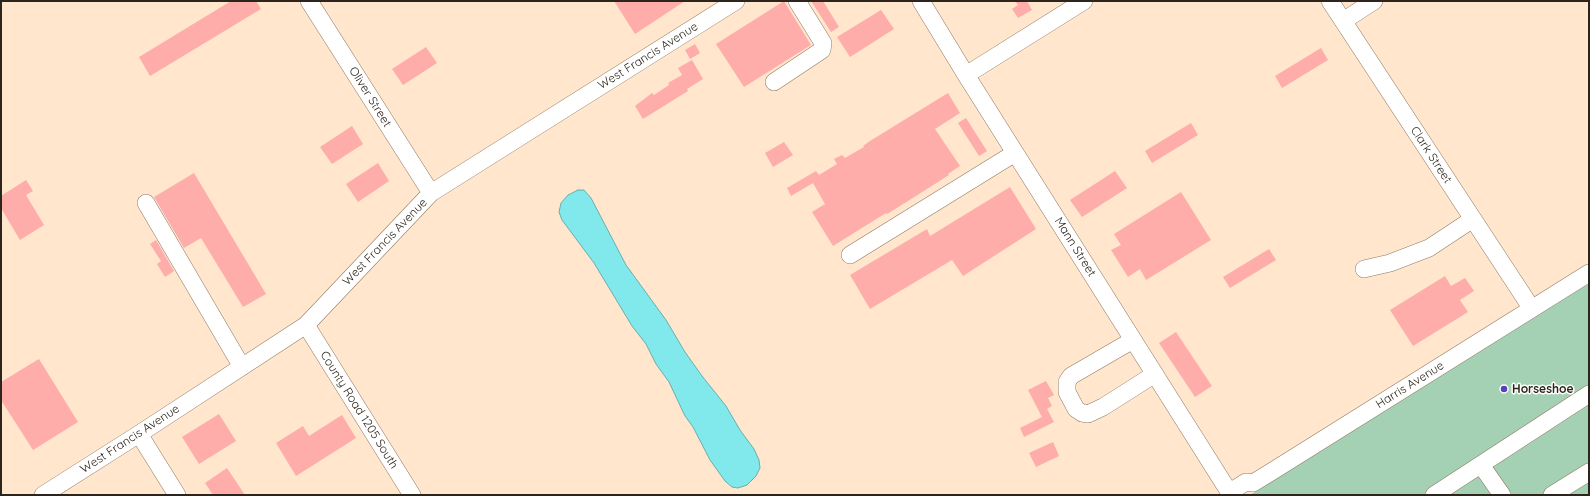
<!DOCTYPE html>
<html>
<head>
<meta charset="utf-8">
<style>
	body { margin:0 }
	#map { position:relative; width:1590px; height:496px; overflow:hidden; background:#ffe6cc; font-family:Quicksand,sans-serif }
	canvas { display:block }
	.frame { position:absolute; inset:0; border:2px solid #2d251b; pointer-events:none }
</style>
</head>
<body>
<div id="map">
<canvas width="1590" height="496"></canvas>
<div class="frame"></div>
</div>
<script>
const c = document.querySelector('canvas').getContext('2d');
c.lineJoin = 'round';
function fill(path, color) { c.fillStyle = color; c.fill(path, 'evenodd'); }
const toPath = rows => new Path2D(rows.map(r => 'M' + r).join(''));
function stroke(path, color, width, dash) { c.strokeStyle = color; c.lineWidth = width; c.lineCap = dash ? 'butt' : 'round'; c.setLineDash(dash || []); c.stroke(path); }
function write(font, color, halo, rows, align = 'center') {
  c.font = font + ' Quicksand,sans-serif'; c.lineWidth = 3; c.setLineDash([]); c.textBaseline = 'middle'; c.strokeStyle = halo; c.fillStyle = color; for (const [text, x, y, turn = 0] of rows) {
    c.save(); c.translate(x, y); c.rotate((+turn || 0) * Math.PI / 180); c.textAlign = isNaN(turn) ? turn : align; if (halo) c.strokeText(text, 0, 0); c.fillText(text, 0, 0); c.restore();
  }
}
fill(toPath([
	[1589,283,1589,495,1250,495]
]), '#a4d0b4');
const water = toPath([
	[578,190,584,190,591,198,626,265,666,320,685,352,702,376,726,406,740,430,754,449,759,460,760,468,756,476,747,485,738,488,732,487,725,481,710,460,693,427,685,416,669,382,656,364,646,344,632,326,594,263,562,220,559,212,561,203,568,195,578,190]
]);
fill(water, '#81e8eb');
stroke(water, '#68aead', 1);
fill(toPath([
	[231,1,256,1,261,9,150,76,139,57],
	[614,1,685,1,635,34],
	[784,1,811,45,744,87,716,44],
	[811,1,823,1,839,27,831,32],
	[1015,1,1027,1,1032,10,1018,18,1012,9,1018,5],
	[881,10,894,29,850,57,837,37],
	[695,44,700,53,690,59,685,50],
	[426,47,437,63,403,85,392,69],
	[1321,48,1328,60,1282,88,1275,76],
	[692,60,703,79,687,89,688,91,643,119,635,106,652,93,654,95,669,85,668,83,682,75,678,68],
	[948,93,960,113,935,129,960,166,948,174,949,175,908,201,887,214,886,213,833,246,812,212,825,204,813,183,791,196,787,188,816,171,819,175,837,164,834,159,842,155,845,158,864,147,863,146,870,141],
	[966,118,987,151,979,156,958,123],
	[1191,123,1198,135,1152,163,1145,151],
	[352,126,363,144,332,164,320,147],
	[784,142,793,155,773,167,765,153],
	[378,163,389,181,358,202,346,184],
	[1115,171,1127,188,1082,217,1070,200],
	[194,173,266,294,243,307,201,238,184,248,154,197],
	[26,180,33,191,26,195,44,225,20,240,1,208,1,196],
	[1010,187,1036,229,963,276,952,260,870,309,850,275,927,229,930,236],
	[1181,192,1211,240,1146,280,1140,269,1128,277,1111,250,1121,245,1114,234],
	[156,240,174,271,165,277,157,264,161,261,150,244],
	[1269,249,1276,260,1230,288,1223,277],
	[1445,276,1451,286,1465,278,1474,291,1460,300,1468,312,1413,346,1390,310],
	[1176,332,1212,386,1195,397,1159,343],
	[39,359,78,422,33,450,1,400,1,382],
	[1046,381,1054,395,1048,398,1052,406,1047,409,1054,422,1024,437,1020,428,1042,417,1028,390],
	[219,414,236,441,199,464,182,437],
	[342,415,356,438,296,476,276,443,303,426,309,436],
	[1053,442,1059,456,1036,467,1029,453],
	[227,468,245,495,213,495,205,483]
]), '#feadaa');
const minor = toPath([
	[309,1,431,193],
	[921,1,966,75,1231,495],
	[1330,1,1532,309],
	[1343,21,1374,1],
	[966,75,1084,1],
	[774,82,822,50,823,43,797,1],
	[146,203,242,367],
	[850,255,1015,153],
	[1364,269,1390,263,1429,248,1473,219],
	[306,325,412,495],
	[1133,340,1071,376,1067,382,1067,392,1076,409,1082,413,1088,414,1103,407,1155,374],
	[139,434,177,495],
	[1481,465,1502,495],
	[1230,492,1246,482,1253,483,1271,472,1589,273],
	[43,495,139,434,306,325,431,193,736,1],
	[1434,495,1589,394],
	[1552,495,1589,472]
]);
stroke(minor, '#8f7962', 18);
stroke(minor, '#fff', 17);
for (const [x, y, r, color] of [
	[1504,389,4,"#5442ba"]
]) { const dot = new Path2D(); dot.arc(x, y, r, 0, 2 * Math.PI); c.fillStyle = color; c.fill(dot); stroke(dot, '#fff', 1.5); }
write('12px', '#2d251b', '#fff', [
	["West Francis Avenue",648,56,-32],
	["Oliver Street",370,97,58],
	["Clark Street",1431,155,57],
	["West Francis Avenue",385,242,-46],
	["Mann Street",1075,247,58],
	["Harris Avenue",1410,385,-32],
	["County Road 1205 South",359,410,58],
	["West Francis Avenue",130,439,-33]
]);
write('bold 12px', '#2d251b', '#fff', [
	["Horseshoe",1512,389]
], 'left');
</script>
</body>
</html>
